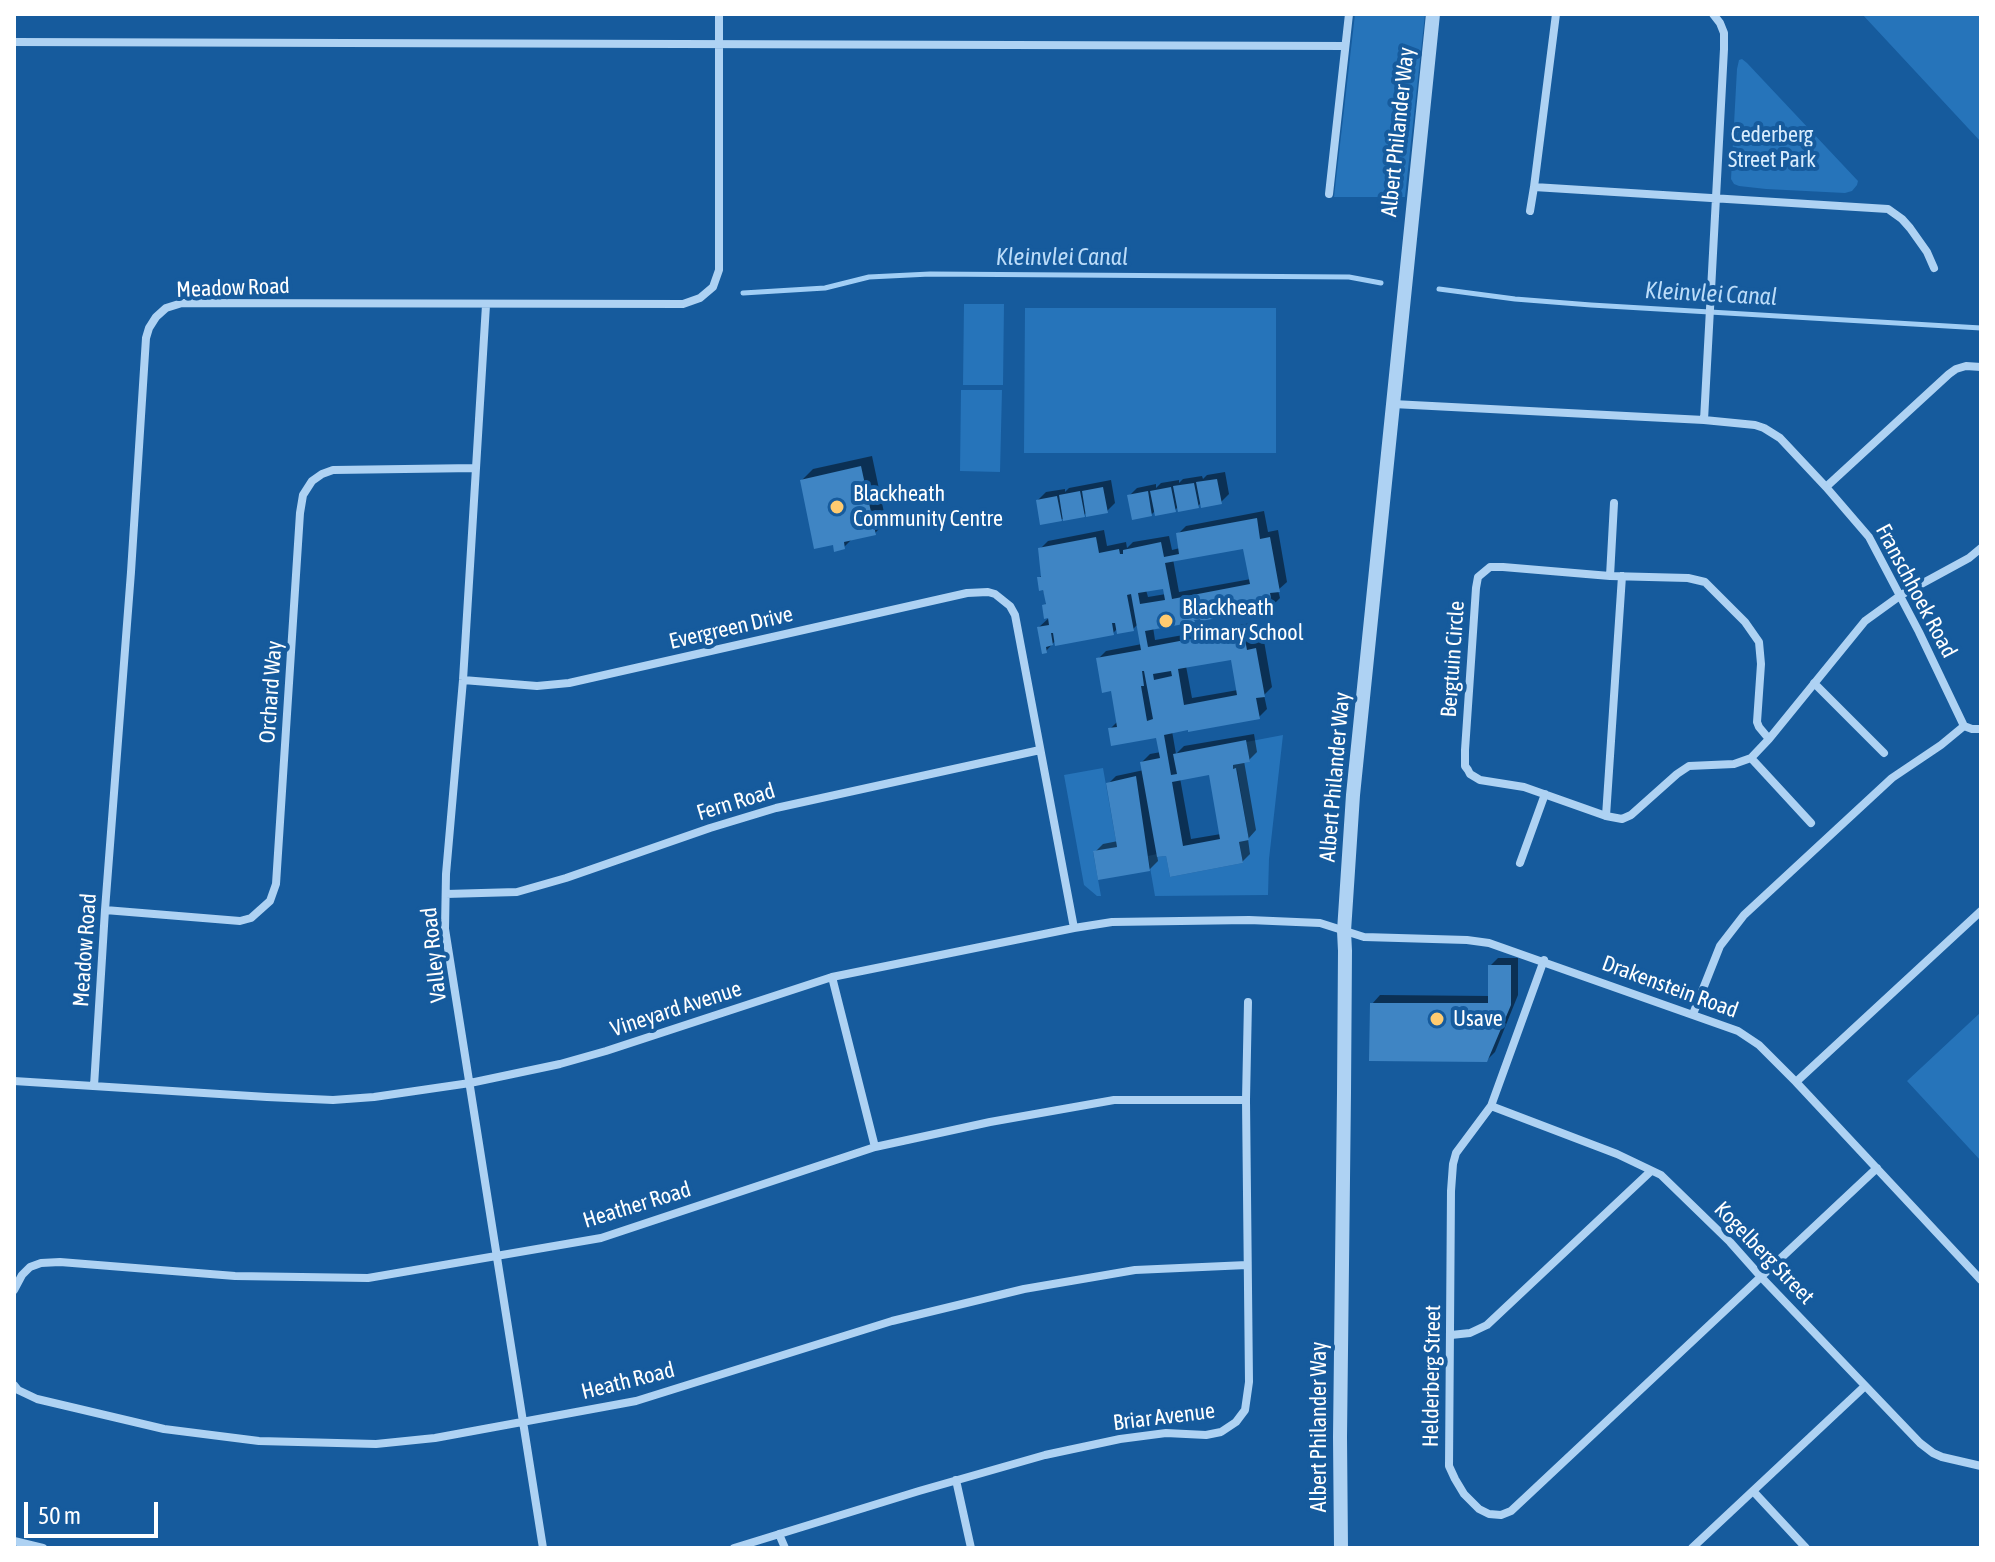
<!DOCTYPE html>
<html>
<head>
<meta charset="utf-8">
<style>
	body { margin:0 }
	#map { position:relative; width:1995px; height:1562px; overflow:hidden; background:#165b9d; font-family:"Asap Condensed",sans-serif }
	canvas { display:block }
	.frame { position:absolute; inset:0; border:16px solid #fff; pointer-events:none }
	.scale { position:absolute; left:24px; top:1502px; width:134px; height:36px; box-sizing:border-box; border:4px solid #fff; border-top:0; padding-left:10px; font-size:24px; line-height:28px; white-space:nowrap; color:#fff; -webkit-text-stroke:6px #165b9d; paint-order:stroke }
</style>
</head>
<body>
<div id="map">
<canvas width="1995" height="1562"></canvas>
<div class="frame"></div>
<div class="scale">50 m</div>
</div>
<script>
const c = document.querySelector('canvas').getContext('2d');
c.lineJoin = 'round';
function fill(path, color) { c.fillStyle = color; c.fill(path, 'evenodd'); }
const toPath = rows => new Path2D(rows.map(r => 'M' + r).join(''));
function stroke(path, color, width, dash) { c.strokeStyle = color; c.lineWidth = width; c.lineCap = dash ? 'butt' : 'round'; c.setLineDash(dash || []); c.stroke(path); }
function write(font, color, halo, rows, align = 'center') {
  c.font = font + ' "Asap Condensed",sans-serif'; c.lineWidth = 8; c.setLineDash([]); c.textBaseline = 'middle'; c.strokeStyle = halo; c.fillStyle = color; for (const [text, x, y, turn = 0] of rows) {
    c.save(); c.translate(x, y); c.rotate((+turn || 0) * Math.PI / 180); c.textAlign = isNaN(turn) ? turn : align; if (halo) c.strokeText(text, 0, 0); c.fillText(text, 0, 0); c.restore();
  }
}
fill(toPath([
	[1355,14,1425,14,1405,197,1334,197],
	[1862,14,1981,14,1981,142],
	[1742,59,1747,63,1858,181,1857,185,1852,191,1845,193,1766,189,1739,186,1734,184,1731,179,1737,69,1739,60],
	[964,304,1004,304,1003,385,963,385],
	[1025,308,1276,308,1276,453,1024,453],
	[961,390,1002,390,1000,472,960,471],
	[1283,735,1269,859,1268,895,1155,896,1148,856,1157,854,1158,857,1166,856,1170,877,1243,863,1239,842,1249,840,1237,769,1233,769,1233,765,1250,762,1246,742],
	[1103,768,1117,847,1093,852,1101,896,1097,896,1084,885,1064,775],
	[1981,1012,1981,1161,1907,1081]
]), '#2674ba');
fill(toPath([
	[872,456,886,522,875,533,853,538,844,547,802,480,813,469],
	[1225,472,1229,494,1221,502,1202,502,1198,506,1179,506,1175,510,1156,510,1152,514,1129,496,1137,488,1156,484,1156,488,1161,483,1179,480,1179,483,1183,479,1202,476,1203,479,1207,475],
	[1111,480,1115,503,1107,511,1087,512,1084,515,1042,523,1038,500,1046,492,1065,489,1065,492,1069,488],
	[1264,511,1268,532,1278,530,1287,582,1278,590,1280,598,1272,606,1202,617,1153,627,1155,640,1251,623,1255,643,1264,641,1272,687,1264,695,1267,709,1259,717,1172,731,1176,754,1184,746,1254,734,1257,752,1249,760,1244,761,1256,830,1248,839,1250,854,1242,862,1167,853,1157,855,1158,861,1150,869,1095,852,1103,844,1118,841,1108,784,1116,776,1144,770,1142,762,1150,754,1161,752,1158,736,1110,729,1118,721,1112,689,1098,659,1106,651,1142,644,1138,624,1133,629,1118,628,1113,633,1056,640,1046,651,1039,627,1051,616,1044,606,1047,602,1039,578,1042,575,1040,549,1048,541,1104,530,1107,546,1126,542,1127,548,1133,542,1169,536,1172,550,1180,548,1178,534,1186,526],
	[1245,546,1251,579,1179,592,1173,559],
	[1164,587,1166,594,1148,597,1146,590],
	[1232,657,1238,690,1192,698,1186,666],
	[1210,773,1221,834,1191,839,1180,778],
	[1498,958,1518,958,1518,995,1495,1052,1487,1060,1372,1004,1380,995,1490,996,1490,966]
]), '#0007');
stroke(toPath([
	[1439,289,1515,299,1591,305,1981,328],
	[743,293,825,288,869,277,930,274,1349,277,1381,283]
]), '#a1cef5', 5);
fill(toPath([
	[861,466,876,535,844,542,845,549,834,552,833,545,814,549,800,480],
	[1217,479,1222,504,1201,508,1196,482],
	[1194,483,1199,508,1178,512,1173,486],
	[1103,487,1108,513,1086,517,1082,491],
	[1171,487,1176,512,1155,516,1150,491],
	[1080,491,1085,517,1063,521,1059,495],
	[1148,491,1152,516,1132,520,1127,495],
	[1057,496,1062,521,1040,525,1036,500],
	[1257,518,1260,539,1270,537,1280,592,1270,593,1273,608,1201,621,1200,619,1194,620,1195,622,1145,631,1148,647,1243,629,1247,650,1256,648,1265,697,1256,698,1260,719,1188,732,1188,730,1164,735,1171,775,1177,774,1173,754,1246,740,1250,762,1233,765,1233,769,1236,768,1249,840,1239,842,1243,863,1170,877,1166,856,1157,857,1140,762,1160,758,1156,738,1111,746,1108,728,1117,727,1111,691,1102,693,1096,658,1141,650,1131,594,1127,595,1134,631,1117,634,1115,623,1112,623,1114,635,1055,646,1053,633,1051,633,1053,645,1046,647,1047,653,1042,654,1037,627,1049,625,1048,618,1044,619,1042,605,1046,604,1043,590,1039,591,1037,577,1041,577,1038,548,1096,537,1099,553,1119,549,1120,554,1123,554,1123,550,1161,542,1164,557,1179,554,1176,533],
	[1243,549,1250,584,1172,599,1165,563],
	[1163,589,1165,600,1140,604,1138,593],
	[1231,660,1237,695,1184,705,1178,669],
	[1142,671,1144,671,1153,719,1147,721,1141,686,1144,686],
	[1171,671,1172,676,1154,680,1153,674],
	[1209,775,1220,839,1183,846,1172,782],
	[1136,776,1150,871,1098,880,1093,851,1117,847,1106,783],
	[1488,965,1511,965,1511,1005,1487,1062,1369,1061,1370,1003,1488,1003]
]), '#3f85c4');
stroke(toPath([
	[1556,14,1534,187,1888,209,1902,219,1910,228,1927,252,1934,268],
	[14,42,1345,46],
	[1329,194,1349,14],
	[1530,211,1534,187],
	[486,305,463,680,446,874,445,929,543,1548],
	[1393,404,1704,420,1755,425,1764,428,1780,438,1826,487,1869,537,1919,632,1964,726],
	[1704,420,1724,49,1724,33,1720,23,1713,14],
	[1826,487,1949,374,1956,369,1966,366,1981,367],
	[1610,576,1614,503],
	[463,680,537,686,569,683,967,593,988,592,995,594,1010,606,1015,615,1074,928],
	[1814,683,1884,753],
	[1964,726,1972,729,1981,729],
	[1769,739,1759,727,1757,722,1761,664,1759,642,1745,622,1705,582,1688,578,1610,576,1503,567,1490,567,1478,577,1476,588,1465,750,1465,766,1468,770,1470,774,1480,780,1524,787,1606,816,1622,819,1631,815,1677,774,1689,766,1734,764,1751,758,1769,739,1865,621,1901,595,1969,558,1981,548],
	[1751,758,1811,823],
	[1606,816,1622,576],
	[1520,863,1545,794],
	[446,894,517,892,566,878,710,828,776,808,1040,750],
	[105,910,240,921,251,918,270,901,276,884,300,513,303,495,312,481,322,474,333,470,476,468],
	[1544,960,1491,1106,1456,1153,1453,1164,1451,1191,1449,1466,1455,1479,1464,1494,1479,1509,1489,1514,1501,1515,1511,1511,1526,1497,1877,1168],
	[832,977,875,1147],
	[1693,1014,1720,946,1744,915,1892,778,1941,745,1964,726],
	[14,1081,267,1097,333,1100,374,1097,470,1083,560,1064,606,1051,832,977,1074,928,1112,922,1249,920,1320,923,1364,937,1467,940,1489,943,1738,1031,1759,1045,1796,1082,1981,1280],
	[1796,1082,1981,911],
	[94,1086,105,910,131,572,146,338,149,328,156,317,166,308,182,303,683,304,700,298,713,287,719,270,719,14],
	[1491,1106,1617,1154,1661,1175,1730,1242,1762,1278,1920,1443,1933,1453,1942,1457,1981,1466],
	[14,1290,22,1275,30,1267,41,1263,60,1262,235,1276,368,1278,601,1238,875,1147,990,1122,1114,1100,1246,1100],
	[1451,1335,1470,1333,1487,1325,1651,1171],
	[14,1385,18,1390,37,1399,164,1429,259,1441,376,1444,435,1438,636,1401,892,1321,1024,1289,1135,1270,1247,1265],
	[956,1480,971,1548],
	[1753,1491,1806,1548],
	[779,1534,785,1548],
	[14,1541,43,1548],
	[734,1548,919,1491,1045,1455,1120,1439,1166,1433,1206,1435,1221,1432,1236,1422,1245,1410,1249,1382,1246,1100,1248,1002],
	[1692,1548,1865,1386]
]), '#aed2f3', 8);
stroke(toPath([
	[1341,1548,1340,1437,1344,1093,1345,951,1344,931,1353,795,1433,14]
]), '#aed2f3', 14);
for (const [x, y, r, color] of [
	[837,507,8,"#ffcb70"],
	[1166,621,8,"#ffcb70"],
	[1437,1019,8,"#ffcb70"]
]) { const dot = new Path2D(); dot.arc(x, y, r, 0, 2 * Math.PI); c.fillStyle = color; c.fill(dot); stroke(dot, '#165b9d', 3); }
write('22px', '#fff', '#165b9d', [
	["Albert Philander Way",1398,132,-84],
	["Meadow Road",233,288,-2],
	["Franschhoek Road",1916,591,62],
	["Evergreen Drive",731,628,-13],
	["Bergtuin Circle",1453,659,-86],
	["Orchard Way",271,692,-86],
	["Albert Philander Way",1335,777,-85],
	["Fern Road",736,802,-17],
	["Meadow Road",85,950,-86],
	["Valley Road",434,955,-96],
	["Drakenstein Road",1670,987,20],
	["Vineyard Avenue",676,1009,-18],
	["Heather Road",637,1205,-17],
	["Kogelberg Street",1764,1253,46],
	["Helderberg Street",1432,1376,-89],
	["Heath Road",628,1381,-14],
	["Briar Avenue",1164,1417,-7],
	["Albert Philander Way",1319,1427,-90]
]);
write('22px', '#d6ebfd', '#165b9d', [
	["Cederberg",1772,135],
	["Street Park",1772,160]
]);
write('22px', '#fff', '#165b9d', [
	["Blackheath",853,494],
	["Community Centre",853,519],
	["Blackheath",1182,608],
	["Primary School",1182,633],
	["Usave",1453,1019]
], 'left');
write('italic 24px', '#bbdcf9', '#165b9d', [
	["Kleinvlei Canal",1062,257],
	["Kleinvlei Canal",1711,294,3]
]);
</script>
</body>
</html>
